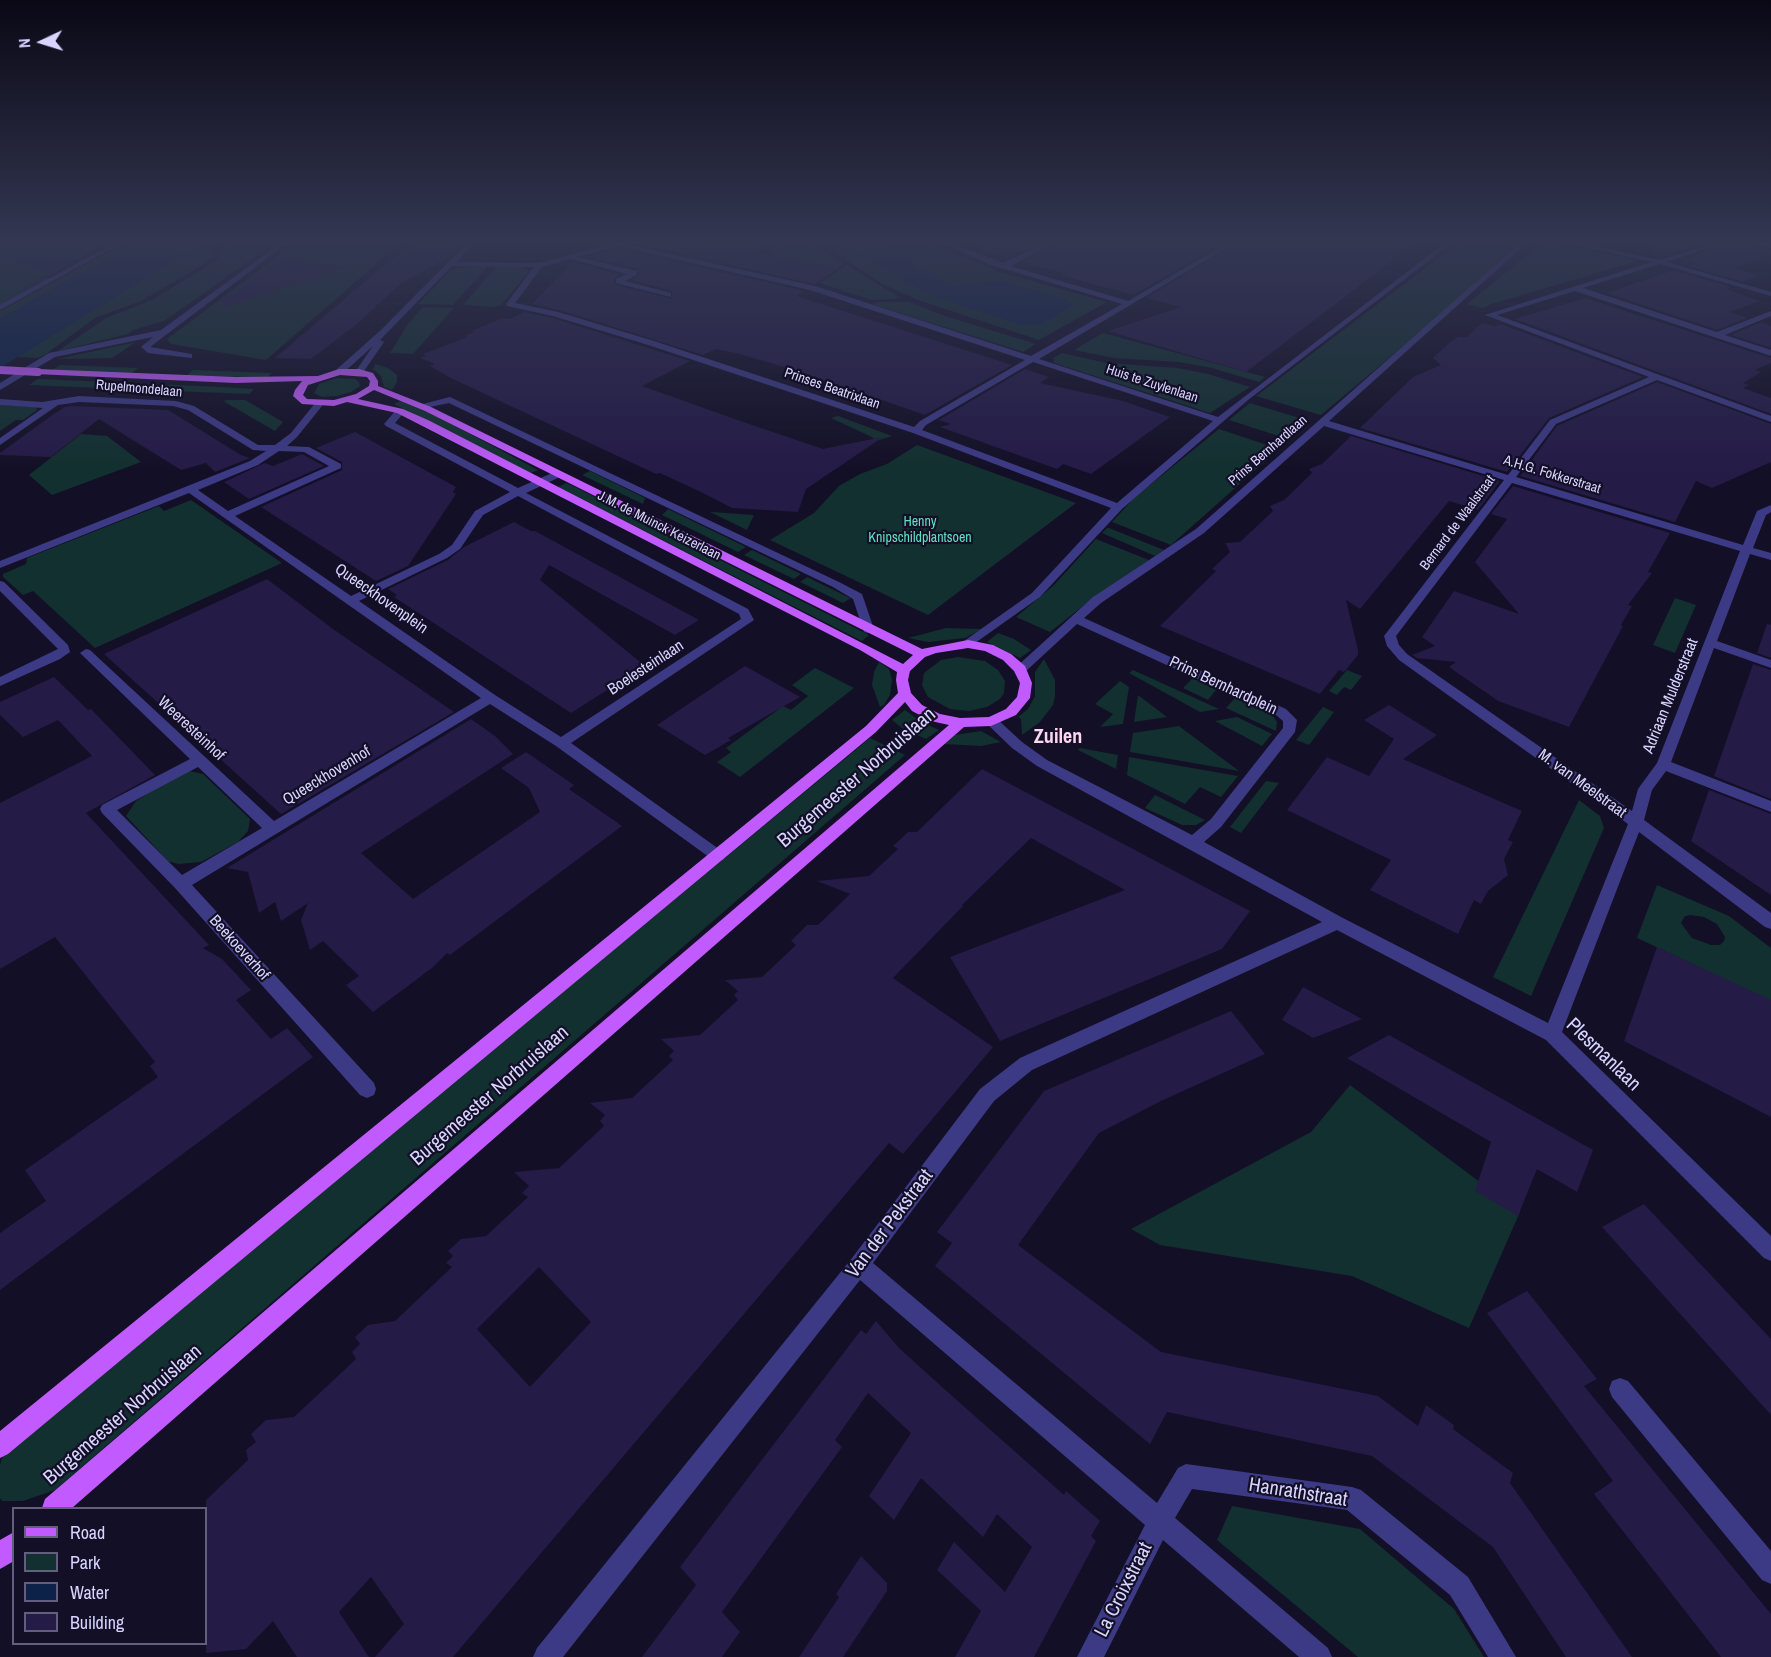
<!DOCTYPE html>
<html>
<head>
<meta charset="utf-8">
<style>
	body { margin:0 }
	#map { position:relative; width:1771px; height:1657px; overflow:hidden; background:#130f26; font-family:"Archivo Narrow",sans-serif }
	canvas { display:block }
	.legend { position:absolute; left:12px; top:1507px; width:195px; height:138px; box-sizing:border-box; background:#130f26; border:2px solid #625e7d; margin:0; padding:8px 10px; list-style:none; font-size:18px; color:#d9d4ff }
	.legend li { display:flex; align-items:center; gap:12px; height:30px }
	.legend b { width:30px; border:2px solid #625e7d }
	.north { position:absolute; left:12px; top:12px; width:60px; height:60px; -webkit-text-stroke:4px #130f26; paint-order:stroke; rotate:266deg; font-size:16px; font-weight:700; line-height:24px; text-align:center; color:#d9d4ff }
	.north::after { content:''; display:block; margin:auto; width:21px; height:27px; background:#d9d4ff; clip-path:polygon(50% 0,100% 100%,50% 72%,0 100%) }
</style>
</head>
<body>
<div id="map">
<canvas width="1771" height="1657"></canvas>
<ul class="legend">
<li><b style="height:8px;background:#c25bff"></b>Road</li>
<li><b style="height:16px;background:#12302f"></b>Park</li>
<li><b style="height:16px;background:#0c2248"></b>Water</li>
<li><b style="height:16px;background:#241b47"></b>Building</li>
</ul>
<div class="north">N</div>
</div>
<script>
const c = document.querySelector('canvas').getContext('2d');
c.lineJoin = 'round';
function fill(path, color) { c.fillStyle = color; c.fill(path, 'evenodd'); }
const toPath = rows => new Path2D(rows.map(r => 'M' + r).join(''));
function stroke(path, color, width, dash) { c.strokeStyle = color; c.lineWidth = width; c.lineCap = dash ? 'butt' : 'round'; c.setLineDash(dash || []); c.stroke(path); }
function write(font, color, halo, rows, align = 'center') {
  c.font = font + ' "Archivo Narrow",sans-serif'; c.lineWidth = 4.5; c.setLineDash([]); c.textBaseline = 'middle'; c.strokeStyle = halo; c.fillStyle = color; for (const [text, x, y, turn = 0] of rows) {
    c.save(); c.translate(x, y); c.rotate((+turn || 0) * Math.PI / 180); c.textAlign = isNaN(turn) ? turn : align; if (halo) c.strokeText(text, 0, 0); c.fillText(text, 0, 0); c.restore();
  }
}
fill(toPath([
	[127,242,138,242,0,319,0,311],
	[204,242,217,242,212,248,213,257,204,264,141,301,95,318,46,354,38,358,17,357],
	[230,242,276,242,164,321,133,330,128,334,58,351,106,318,152,300,203,269,218,258,221,249],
	[297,242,401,242,266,360,171,344,167,339],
	[778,242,812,242,844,264,837,268,773,256,771,245,779,245],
	[819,242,930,242,996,271,1107,302,1039,340,921,301,882,284],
	[1460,242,1519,242,1447,309,1321,415,1256,396],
	[1546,243,1631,258,1634,262,1491,304,1483,308,1467,304,1541,244],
	[0,257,50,272,20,292,46,278,52,278,0,306],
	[847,265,864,276,901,298,872,300,820,283],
	[466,266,488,266,453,305,418,304,452,269],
	[497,266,522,267,529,271,502,304,495,307,463,305],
	[877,302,910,302,942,315,1036,344,1023,352,872,304],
	[423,307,454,308,413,354,390,353,408,324],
	[1103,333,1265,377,1259,382,1212,368,1179,362,1114,358,1074,350],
	[136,342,112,358,58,359],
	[1062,353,1106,363,1177,368,1208,374,1250,387,1210,413,1054,363,1053,358],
	[375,364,388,368,397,375,397,382,392,390,384,387,381,376,373,369],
	[60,365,138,368,130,374,51,371],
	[193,370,272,373,267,377,186,376],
	[337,378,355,379,359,382,360,386,351,392,337,396,322,397,314,393,319,384],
	[38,379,222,387,254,389,249,394,29,385],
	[228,400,245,400,283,422,275,431,223,401],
	[401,401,434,415,538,470,531,473,394,404],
	[1250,403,1309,421,1288,439,1229,420],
	[0,405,35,407,37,410,23,420,16,420,0,431],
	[838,416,892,436,876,441,872,437,831,418],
	[1219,429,1279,449,1171,545,1112,522,1134,498],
	[81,434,107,436,141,462,52,495,29,475],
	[917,445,1076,503,928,615,770,540,814,513,839,486,860,474,887,464],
	[590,471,645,498,643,504,582,475],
	[566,483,571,485,869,635,862,641,558,487],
	[191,500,282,563,95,648,33,591,23,595,3,577,3,574,26,564,27,558,159,506,164,511],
	[668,509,746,547,738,552,662,515],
	[710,512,712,512,754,515,747,530],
	[1107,528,1109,528,1164,550,1155,556,1102,533],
	[1096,539,1149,560,1097,595,1050,632,1016,617,1054,585],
	[752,550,801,574,794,579,744,555],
	[807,577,850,598,851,598,843,603,800,582],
	[1675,598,1696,605,1675,653,1653,645],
	[946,628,982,629,965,638,928,642,908,638],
	[998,633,1014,639,1031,650,1020,658,987,642],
	[958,657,985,661,998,670,1005,681,1004,693,1000,699,987,707,969,711,950,709,928,697,922,685,924,673,941,660],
	[1044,659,1055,680,1055,696,1053,705,1040,722,1022,735,1021,719,1018,717,1028,709,1035,696,1035,672],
	[879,662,889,669,892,680,890,695,884,705,880,707,872,685,874,672],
	[815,668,854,688,740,777,717,762,731,752,726,748,783,706,791,710,808,696,792,685],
	[1133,670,1219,709,1200,712,1129,673],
	[1347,670,1362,676,1351,690,1344,687,1337,695,1329,691],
	[1192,679,1194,679,1216,690,1208,700,1183,688],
	[1120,681,1129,687,1123,724,1100,727,1113,714,1095,704],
	[1138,695,1167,717,1134,722],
	[1235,698,1273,716,1277,722,1276,731,1226,708],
	[1323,707,1334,712,1309,745,1296,740],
	[905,710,920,721,939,730,926,739,903,729,892,720],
	[1237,717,1272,734,1262,746,1215,721],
	[1179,726,1239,771,1130,752,1133,733],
	[981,731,1001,742,981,746,944,744,955,735],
	[870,738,905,755,55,1490,23,1501,2,1501,0,1498,0,1465,3,1455],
	[1080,748,1118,755,1116,769,1078,750],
	[1129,757,1238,776,1221,797,1200,787,1185,804,1127,775],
	[189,771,203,774,250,819,248,831,238,842,201,862,178,864,168,861,126,816,136,801,168,781],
	[1266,781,1279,783,1241,833,1230,827],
	[1155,795,1205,820,1196,825,1182,825,1145,808],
	[1579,800,1600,816,1604,828,1531,996,1493,977],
	[1657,885,1729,916,1771,948,1771,1001,1637,938],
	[1690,915,1704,917,1717,924,1725,937,1724,941,1720,945,1711,945,1692,938,1681,923,1685,916],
	[1350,1085,1520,1212,1469,1328,1352,1276,1160,1245,1131,1229,1311,1132],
	[1232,1506,1360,1529,1454,1609,1484,1657,1358,1657,1217,1540]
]), '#12302f');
fill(toPath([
	[0,242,108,242,21,292,18,292,50,272,0,257],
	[138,242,204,242,0,368,0,319],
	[842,242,874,242,953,286,1000,281,1066,299,1074,305,1040,325,1021,325,951,302,921,290]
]), '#0c2248');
fill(toPath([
	[420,242,465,242,452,255,400,284,357,324,311,359,275,358,407,246,413,247],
	[627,242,766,242,759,253,839,268,815,284],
	[980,242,1043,242,1009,258,979,250],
	[1058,242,1225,242,1134,295,1060,275,1064,273,1023,262],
	[1239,242,1417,242,1246,372,1108,331,1181,307,1146,298],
	[1653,242,1710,242,1664,256,1652,254],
	[1729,242,1751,242,1753,245,1771,250,1771,255,1734,268,1759,275,1743,282,1688,266,1696,263,1682,260],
	[617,248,804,291,796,296,1012,365,925,415,795,370,739,354,716,349,703,355,559,310,532,304,573,262,620,275,614,279,615,285,672,299,672,291,631,280,639,275,638,269,587,257],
	[284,257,345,267,223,308,220,301],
	[1674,270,1731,287,1726,289,1760,301,1730,312,1747,318,1717,330,1607,293],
	[1585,298,1771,358,1771,363,1755,370,1761,372,1743,383,1749,385,1743,388,1771,398,1771,414,1515,319],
	[524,312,552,318,690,361,642,386,743,422,823,449,883,437,806,489,798,512,732,508,705,494,660,473,656,474,453,379,430,366,435,364,420,358,426,356,423,354,468,337,465,336,475,332,471,331,503,318,510,319],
	[1761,322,1771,326,1771,348,1731,335],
	[1482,323,1494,326,1501,324,1643,377,1549,418,1507,472,1360,428,1413,377,1441,365,1433,358,1449,343,1458,337,1467,337],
	[1025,369,1049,377,1040,383,1123,401,1170,417,1091,474,1063,464,1057,469,940,427,951,424,939,420],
	[1657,382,1771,424,1771,462,1712,488,1696,481,1675,522,1520,476,1557,426],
	[71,406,168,410,241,455,250,458,215,472,206,463,181,470,99,419,51,457,0,455,0,453,51,416,65,407],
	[355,432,456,487,453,492,456,494,408,566,376,581,261,507,342,470,342,462,316,448],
	[1351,436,1500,481,1478,510,1449,501,1360,609,1346,600,1358,650,1358,655,1344,672,1339,670,1320,694,1160,626,1216,571,1212,569,1230,552,1225,543,1240,542,1273,511,1270,506,1284,500,1312,473,1309,469,1322,464],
	[302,454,324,466,249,499,224,482,265,463,273,466],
	[1513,486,1670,533,1648,572,1652,573,1628,605,1632,606,1621,625,1623,626,1569,727,1498,701,1449,667,1456,662,1417,658,1412,655,1435,646,1422,637,1454,591,1519,614,1475,562,1507,519,1491,514],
	[514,522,531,531,535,531,699,620,675,635,549,565,540,580,645,666,571,713,394,597,397,595,388,589,448,560,464,547],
	[267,579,333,629,454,712,281,814,104,654],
	[1767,624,1771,625,1771,658,1757,653],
	[1753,664,1771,670,1771,799,1714,776],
	[745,666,800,697,728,738,731,740,705,755,657,725],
	[54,677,88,710,91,709,155,775,86,813,209,945,203,948,222,959,251,990,236,1000,271,1039,287,1028,313,1057,0,1290,0,1233,46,1201,25,1170,158,1077,150,1066,155,1062,55,937,0,969,0,803,92,756,58,720,23,737,0,715,0,702],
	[1389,705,1437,735,1403,759,1522,811,1508,840,1513,842,1504,859,1508,875,1488,891,1481,904,1474,900,1458,934,1370,890,1391,860,1287,810,1327,757,1369,776,1394,739,1364,720],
	[471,719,495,736,513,754,361,853,413,899,540,812,529,788,501,768,526,752,574,785,569,789,622,826,450,955,447,953,432,968,373,1012,346,985,359,976,323,941,310,950,301,920,308,903,281,921,275,902,259,913,248,872,227,868],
	[982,769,1250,911,1222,949,1000,1041,950,957,1125,890,1031,838,962,905,963,906,893,978,993,1047,903,1154,889,1143,453,1657,375,1657,404,1624,371,1577,339,1612,369,1657,297,1657,273,1621,246,1649,206,1653,206,1500,248,1460,246,1450,256,1442,251,1434,266,1420,294,1417,356,1359,352,1352,360,1344,355,1337,368,1325,395,1321,452,1267,446,1263,453,1256,448,1251,461,1239,486,1236,528,1197,522,1193,529,1186,514,1172,559,1168,604,1126,600,1121,605,1115,590,1103,632,1098,673,1060,669,1056,674,1051,661,1039,700,1035,738,1000,734,995,738,991,725,980,762,977,796,945,791,941,807,925,818,925,850,894,817,881,869,876,898,849,893,846,908,832,917,832],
	[539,1267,591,1322,530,1387,477,1329],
	[1709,790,1771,814,1771,895,1691,841],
	[1657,947,1771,1000,1771,1117,1624,1041],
	[1303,987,1362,1019,1313,1038,1282,1020],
	[1231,1011,1265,1054,1161,1101,1099,1133,1018,1245,1161,1352,1378,1396,1418,1426,1426,1405,1454,1425,1453,1429,1513,1473,1510,1483,1632,1657,1566,1657,1493,1547,1372,1456,1167,1412,1150,1444,935,1266,952,1243,937,1232,1044,1091],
	[1389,1035,1593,1150,1577,1192,1537,1169,1518,1216,1475,1191,1491,1142,1347,1058],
	[1644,1204,1771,1339,1771,1415,1602,1227],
	[1527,1291,1597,1379,1584,1386,1771,1614,1771,1657,1721,1657,1594,1494,1613,1481,1487,1313],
	[876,1321,899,1348,941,1386,1064,1495,1066,1491,1100,1521,1091,1536,1096,1541,1034,1657,955,1657,981,1611,937,1570,954,1542,1005,1592,1032,1547,997,1514,983,1537,921,1478,894,1520,869,1496,911,1433,868,1393,835,1440,842,1447,722,1612,740,1632,722,1657,642,1657,696,1585,680,1567,861,1330,866,1334],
	[861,1556,887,1583,887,1591,843,1657,799,1657,839,1597,836,1594]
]), '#241b47');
fill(toPath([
	[116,242,124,242,0,310,0,305,116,242],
	[282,242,289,242,150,347,192,354,192,358,148,353,141,347,153,337,55,357,0,390,0,383,49,353,161,330,282,242],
	[468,242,475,242,457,262,539,263,617,242,815,286,1031,356,1122,304,988,264,940,242,949,242,1003,263,1048,242,1056,242,1011,266,1128,301,1229,242,1237,242,1039,359,1218,417,1446,242,1453,242,1248,400,1122,509,1040,597,968,648,962,644,964,641,1032,593,1111,508,913,433,645,344,553,316,507,306,506,304,534,267,452,266,380,340,384,342,362,374,355,372,373,346,342,374,336,374,336,370,382,329,468,242],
	[617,246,810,290,1025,360,920,421,914,427,651,340,558,312,515,303,542,267,571,259,627,274,616,279,616,283,671,297,671,293,625,281,637,275,637,271,578,257,617,246],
	[1033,362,1213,421,1117,503,922,430,926,425,1033,362],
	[1521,242,1528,242,1329,421,1508,475,1550,420,1649,377,1485,315,1651,262,1564,242,1576,242,1659,260,1717,242,1727,242,1667,262,1771,292,1771,296,1660,264,1583,288,1717,332,1771,311,1771,316,1725,335,1771,350,1771,356,1575,291,1497,315,1771,416,1771,422,1657,380,1556,424,1516,477,1743,545,1757,511,1771,505,1771,512,1766,515,1753,548,1771,553,1771,560,1750,554,1717,641,1771,660,1771,668,1714,648,1671,762,1771,801,1771,812,1666,771,1652,790,1644,820,1771,913,1771,929,1765,927,1639,832,1562,1032,1771,1236,1771,1261,1764,1258,1546,1040,1337,930,1032,1070,994,1101,873,1263,1157,1503,1178,1468,1186,1464,1352,1487,1361,1490,1468,1577,1516,1657,1488,1657,1450,1595,1347,1510,1192,1489,1175,1518,1328,1648,1332,1657,1299,1657,1163,1540,1104,1657,1077,1657,1145,1525,860,1280,563,1657,533,1657,537,1648,852,1258,980,1089,1020,1058,1322,922,1037,766,1012,748,984,721,991,716,996,718,1022,742,1047,760,1192,835,1211,819,1283,728,1283,721,1276,715,1077,624,1025,672,1020,673,1014,669,1093,597,1196,529,1521,242],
	[1324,426,1504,480,1384,636,1387,646,1399,660,1628,824,1548,1023,1343,918,1204,842,1221,827,1295,732,1297,720,1286,709,1084,618,1101,603,1204,533,1324,426],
	[1512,483,1740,551,1657,763,1638,789,1632,811,1407,654,1399,645,1396,636,1512,483],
	[1753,242,1771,244,1771,248,1754,243,1753,242],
	[79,396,176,401,194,406,258,445,275,445,291,433,316,402,322,402,322,406,297,437,287,446,309,447,341,464,341,468,235,516,351,596,439,554,452,545,475,511,510,492,386,426,384,424,397,409,405,411,395,423,518,488,552,473,560,473,560,477,526,493,748,609,754,620,571,743,723,852,726,856,723,860,713,860,556,746,490,704,192,885,374,1083,376,1089,374,1095,367,1098,360,1095,175,888,102,813,100,809,102,805,190,759,80,653,86,649,90,650,274,821,481,698,189,493,0,568,0,561,250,461,266,451,253,450,188,410,173,406,79,402,58,405,0,445,0,438,43,408,0,405,0,399,42,402,79,396],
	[279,451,304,452,329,466,228,511,198,490,258,465,279,451],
	[518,496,739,614,741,619,561,737,495,695,359,601,447,558,460,549,483,515,518,496],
	[198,767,262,828,182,875,117,810,198,767],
	[450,397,841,583,862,594,874,629,868,633,864,632,853,599,833,587,449,403,420,409,415,406,450,397],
	[0,581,4,582,68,645,70,652,60,659,0,686,0,677,58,649,0,591,0,581],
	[1620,1378,1628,1381,1771,1551,1771,1584,1762,1580,1612,1397,1609,1389,1612,1381,1620,1378]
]), '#3d3a85');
fill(toPath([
	[38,369,236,377,318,376,339,369,359,369,373,373,378,381,378,386,431,407,922,649,968,640,993,645,1011,654,1025,666,1032,683,1030,698,1016,715,991,726,964,727,72,1508,42,1508,45,1499,949,725,931,721,912,711,905,702,876,732,8,1454,0,1458,0,1431,866,726,898,693,896,680,897,672,860,650,397,413,347,402,334,406,302,404,293,396,295,390,302,381,236,383,35,374,34,372,38,369],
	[340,375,367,377,370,381,369,386,356,394,334,400,307,399,303,395,308,385,340,375],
	[374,390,425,411,913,655,903,664,428,420,403,409,358,399,374,390],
	[968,648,985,651,1003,660,1014,671,1020,683,1017,697,1006,709,989,717,960,718,940,714,922,705,911,693,908,680,910,671,925,657,936,653,968,648],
	[14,1532,14,1561,0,1569,0,1540,14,1532]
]), '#c25bff');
stroke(toPath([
	[0,370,38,372]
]), '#c25bff', 8);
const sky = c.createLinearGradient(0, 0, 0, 474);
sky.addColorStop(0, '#0a0815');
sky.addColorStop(0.51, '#333752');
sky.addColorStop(1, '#33375200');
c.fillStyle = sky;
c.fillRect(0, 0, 1771, 474);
write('14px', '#d9d4ff', '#130f26', [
	["Huis te Zuylenlaan",1152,384,18],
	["Rupelmondelaan",139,389,5],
	["Prinses Beatrixlaan",832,389,19],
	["Prins Bernhardlaan",1268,451,-41],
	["A.H.G. Fokkerstraat",1552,475,17],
	["Bernard de Waalstraat",1458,523,-53],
	["J.M. de Muinck Keizerlaan",659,526,27]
]);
write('14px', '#5fe0c0', '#130f26', [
	["Henny",920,522],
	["Knipschildplantsoen",920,538]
]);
write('16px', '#d9d4ff', '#130f26', [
	["Queeckhovenplein",381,599,35],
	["Boelesteinlaan",646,668,-33],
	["Prins Bernhardplein",1223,686,25],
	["Adriaan Mulderstraat",1671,696,-68],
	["Weeresteinhof",191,729,43],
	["Queeckhovenhof",327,776,-31],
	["M. van Meelstraat",1582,784,36],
	["Beekoeverhof",239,948,48]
]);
write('bold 20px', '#ffd6f0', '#130f26', [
	["Zuilen",1058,738]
]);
write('20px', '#d9d4ff', '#130f26', [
	["Burgemeester Norbruislaan",857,778,-41],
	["Plesmanlaan",1603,1055,44],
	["Burgemeester Norbruislaan",490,1096,-41],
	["Van der Pekstraat",890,1224,-53],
	["Burgemeester Norbruislaan",123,1415,-41],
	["Hanrathstraat",1298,1493,9],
	["La Croixstraat",1124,1590,-63]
]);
</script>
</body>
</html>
